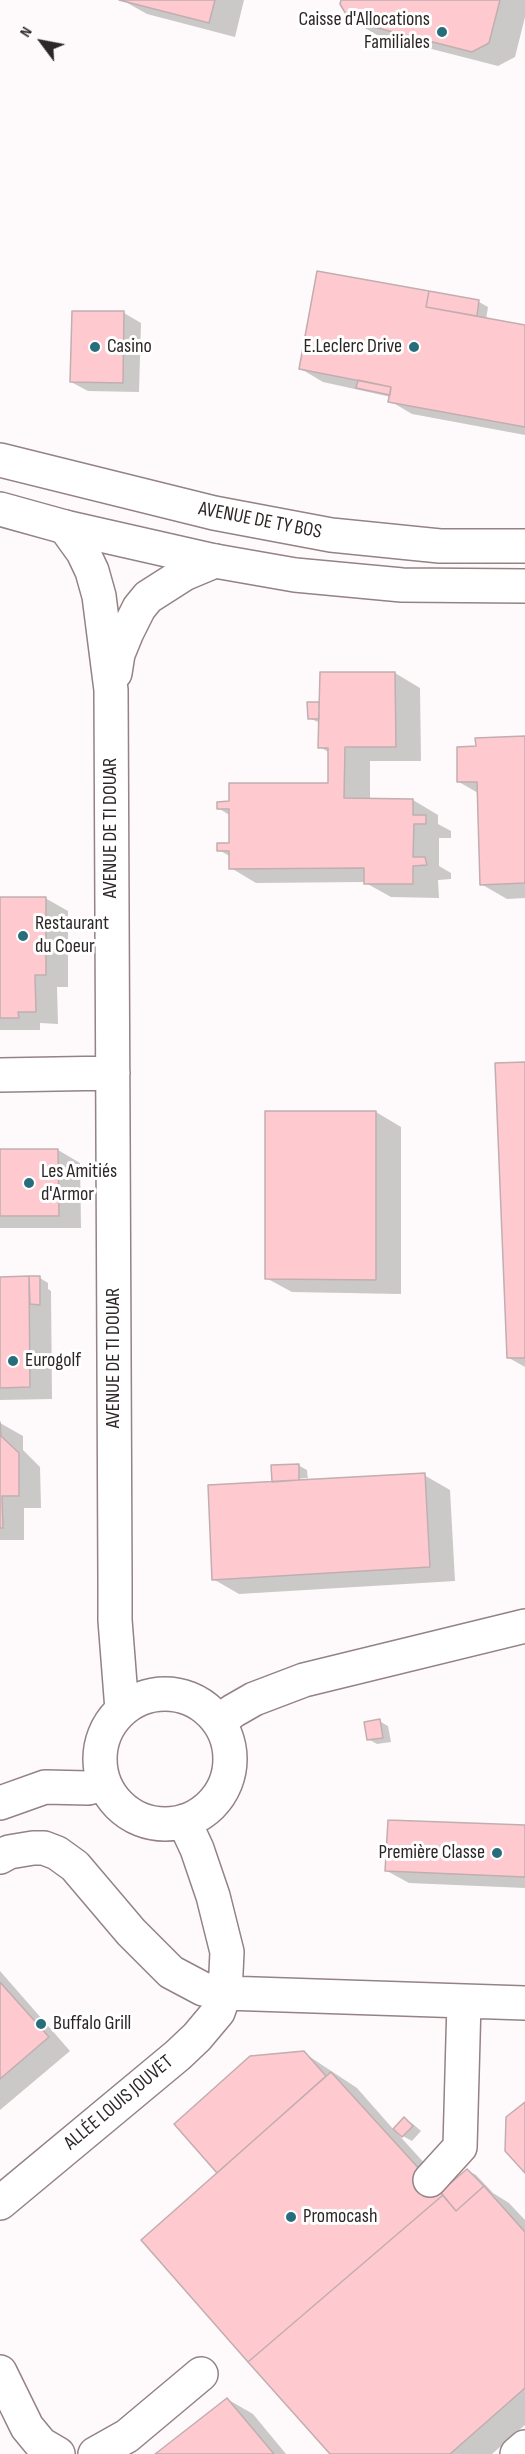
<!DOCTYPE html>
<html>
<head>
<meta charset="utf-8">
<style>
	body { margin:0 }
	#map { position:relative; width:525px; height:2454px; overflow:hidden; background:#fefafb; font-family:"Sofia Sans Condensed",sans-serif }
	canvas { display:block }
	.north { position:absolute; left:12px; top:12px; width:60px; height:60px; -webkit-text-stroke:4px #fff; paint-order:stroke; rotate:302deg; font-size:16px; font-weight:700; line-height:24px; text-align:center; color:#2e2727 }
	.north::after { content:''; display:block; margin:auto; width:21px; height:27px; background:#2e2727; clip-path:polygon(50% 0,100% 100%,50% 72%,0 100%) }
</style>
</head>
<body>
<div id="map">
<canvas width="525" height="2454"></canvas>
<div class="north">N</div>
</div>
<script>
const c = document.querySelector('canvas').getContext('2d');
c.lineJoin = 'round';
function fill(path, color) { c.fillStyle = color; c.fill(path, 'evenodd'); }
const toPath = rows => new Path2D(rows.map(r => 'M' + r).join(''));
function stroke(path, color, width, dash) { c.strokeStyle = color; c.lineWidth = width; c.lineCap = dash ? 'butt' : 'round'; c.setLineDash(dash || []); c.stroke(path); }
function write(font, color, halo, rows, align = 'center') {
  c.font = font + ' "Sofia Sans Condensed",sans-serif'; c.lineWidth = 6; c.setLineDash([]); c.textBaseline = 'middle'; c.strokeStyle = halo; c.fillStyle = color; for (const [text, x, y, turn = 0] of rows) {
    c.save(); c.translate(x, y); c.rotate((+turn || 0) * Math.PI / 180); c.textAlign = isNaN(turn) ? turn : align; if (halo) c.strokeText(text, 0, 0); c.fillText(text, 0, 0); c.restore();
  }
}
fill(toPath([
	[122,0,244,0,235,37,147,14],
	[343,0,525,0,525,17,515,57,498,66,377,35,351,20],
	[429,292,479,302,488,307,486,320,525,327,525,435,412,414,390,401,391,397,323,382,301,369],
	[124,313,141,323,139,392,88,391,71,382],
	[395,673,420,688,421,761,370,761,370,800,413,800,438,815,438,824,451,831,451,838,439,838,439,866,451,873,451,879,438,880,439,898,391,897,364,882,256,883,231,868,231,857,219,850,231,845,231,816,218,808,330,785,330,753,320,747,320,723,309,718,309,704,321,703],
	[525,738,525,898,507,899,481,884,478,793,459,782,477,748],
	[0,898,45,898,68,911,68,987,57,987,58,1024,40,1023,40,1030,0,1030],
	[525,1063,525,1367,509,1358],
	[376,1112,401,1127,401,1294,292,1292,266,1278],
	[58,1150,80,1163,81,1228,0,1228,0,1151],
	[0,1278,40,1278,48,1283,48,1289,51,1291,52,1399,0,1400],
	[0,1423,23,1436,23,1450,40,1467,41,1508,24,1508,24,1540,0,1540],
	[298,1465,307,1470,308,1481,424,1475,450,1490,455,1581,239,1594,213,1579,274,1483],
	[307,1478,307,1481,281,1480],
	[379,1721,388,1726,391,1742,377,1744,368,1739],
	[525,1826,525,1888,409,1883,387,1871],
	[0,1971,70,2051,0,2110],
	[304,2053,357,2088,394,2130,404,2119,413,2124,421,2131,412,2141,397,2133,447,2188,467,2170,476,2175,493,2193,509,2203,525,2220,525,2425,492,2454,332,2454,219,2172],
	[227,2399,253,2414,286,2454,158,2454]
]), '#0003');
const building = toPath([
	[119,0,215,0,209,23,119,0],
	[341,0,500,0,489,43,472,52,350,21,340,4,341,0],
	[317,271,429,291,426,307,525,325,525,427,388,402,391,387,299,369,317,271],
	[429,291,479,300,477,316,426,307,429,291],
	[72,311,124,311,123,383,70,382,72,311],
	[358,380,391,387,390,395,356,388,358,380],
	[320,672,395,672,396,747,345,747,344,798,413,799,413,815,426,815,426,824,414,824,413,857,425,857,427,865,413,866,413,884,364,884,364,868,229,869,229,851,217,851,217,843,229,843,229,809,217,809,217,802,229,801,229,783,328,783,328,748,318,748,320,672],
	[307,702,319,702,319,719,308,719,307,702],
	[525,736,525,883,480,885,477,782,457,782,457,747,476,746,475,738,525,736],
	[0,897,46,897,46,975,35,975,36,1012,18,1012,19,1018,0,1018,0,897],
	[525,1062,525,1358,507,1358,495,1063,525,1062],
	[265,1111,376,1111,376,1280,265,1279,265,1111],
	[0,1149,58,1149,59,1216,0,1216,0,1149],
	[29,1276,40,1276,40,1305,30,1304,29,1276],
	[29,1276,30,1387,0,1388,0,1277,29,1276],
	[0,1422,1,1436,19,1453,19,1496,2,1496,3,1528,0,1528,0,1422],
	[299,1464,299,1480,272,1482,271,1465,299,1464],
	[425,1473,430,1567,212,1580,208,1485,425,1473],
	[380,1719,383,1738,367,1740,364,1722,380,1719],
	[388,1820,525,1825,525,1877,385,1871,388,1820],
	[0,1982,49,2037,0,2079,0,1982],
	[304,2051,326,2076,217,2173,174,2124,250,2056,304,2051],
	[331,2072,443,2195,248,2362,141,2240,331,2072],
	[525,2102,525,2173,505,2151,506,2117,525,2102],
	[404,2117,413,2126,402,2137,393,2129,404,2117],
	[467,2169,484,2186,456,2211,440,2192,467,2169],
	[484,2186,525,2232,525,2388,450,2454,330,2454,248,2362,443,2195,456,2211,484,2186],
	[227,2398,274,2454,155,2454,159,2451,227,2398]
]);
fill(building, '#ffc9d0');
stroke(building, '#c1aeb0', 1.5);
const minor = toPath([
	[65,527,83,552,92,571,99,596,111,690,115,1580,115,1620,122,1710],
	[115,673,118,654,127,632,139,608,148,597,184,574,215,561],
	[0,1075,113,1073],
	'100 1759a65 65 0 1 1 130 0a65 65 0 1 1-130 0Z',
	[219,1722,233,1711,254,1699,304,1680,525,1626],
	[0,1857,9,1852,33,1848,44,1848,57,1853,75,1866,131,1932,171,1972,203,1989,225,1993,525,2003],
	[430,2180,460,2147,464,2002],
	[0,2203,178,2055,197,2037,218,2012,225,1993,227,1952,213,1896,197,1849,184,1821],
	[0,2372,27,2427,41,2444,58,2454],
	[95,2454,127,2436,201,2374],
	[517,2454,525,2447]
]);
const major = toPath([
	[0,460,214,513,331,535,440,546,525,546],
	[0,509,65,527,215,561,295,575,402,585,525,586],
	[0,1803,45,1787,88,1788,104,1784]
]);
stroke(minor, '#948284', 36);
stroke(major, '#948284', 36);
stroke(minor, '#fff', 33);
stroke(major, '#fff', 33);
for (const [x, y, r, color] of [
	[442,32,6,"#276d7b"],
	[95,347,6,"#276d7b"],
	[414,347,6,"#276d7b"],
	[23,936,6,"#276d7b"],
	[29,1183,6,"#276d7b"],
	[13,1361,6,"#276d7b"],
	[497,1853,6,"#276d7b"],
	[41,2024,6,"#276d7b"],
	[291,2217,6,"#276d7b"]
]) { const dot = new Path2D(); dot.arc(x, y, r, 0, 2 * Math.PI); c.fillStyle = color; c.fill(dot); stroke(dot, '#fff', 2); }
write('20px', '#2e2727', '#fff', [
	["Caisse d'Allocations",430,20,"right"],
	["Familiales",430,43,"right"],
	["Casino",107,347],
	["E.Leclerc Drive",402,347,"right"],
	["Restaurant",35,924],
	["du Coeur",35,947],
	["Les Amitiés",41,1172],
	["d'Armor",41,1195],
	["Eurogolf",25,1361],
	["Première Classe",485,1853,"right"],
	["Buffalo Grill",53,2024],
	["Promocash",303,2217]
], 'left');
write('20px', '#2e2727', '#fff', [
	["AVENUE DE TY BOS",260,521,11],
	["AVENUE DE TI DOUAR",111,828,-90],
	["AVENUE DE TI DOUAR",114,1358,-90],
	["ALLÉE LOUIS JOUVET",119,2103,-40]
]);
</script>
</body>
</html>
